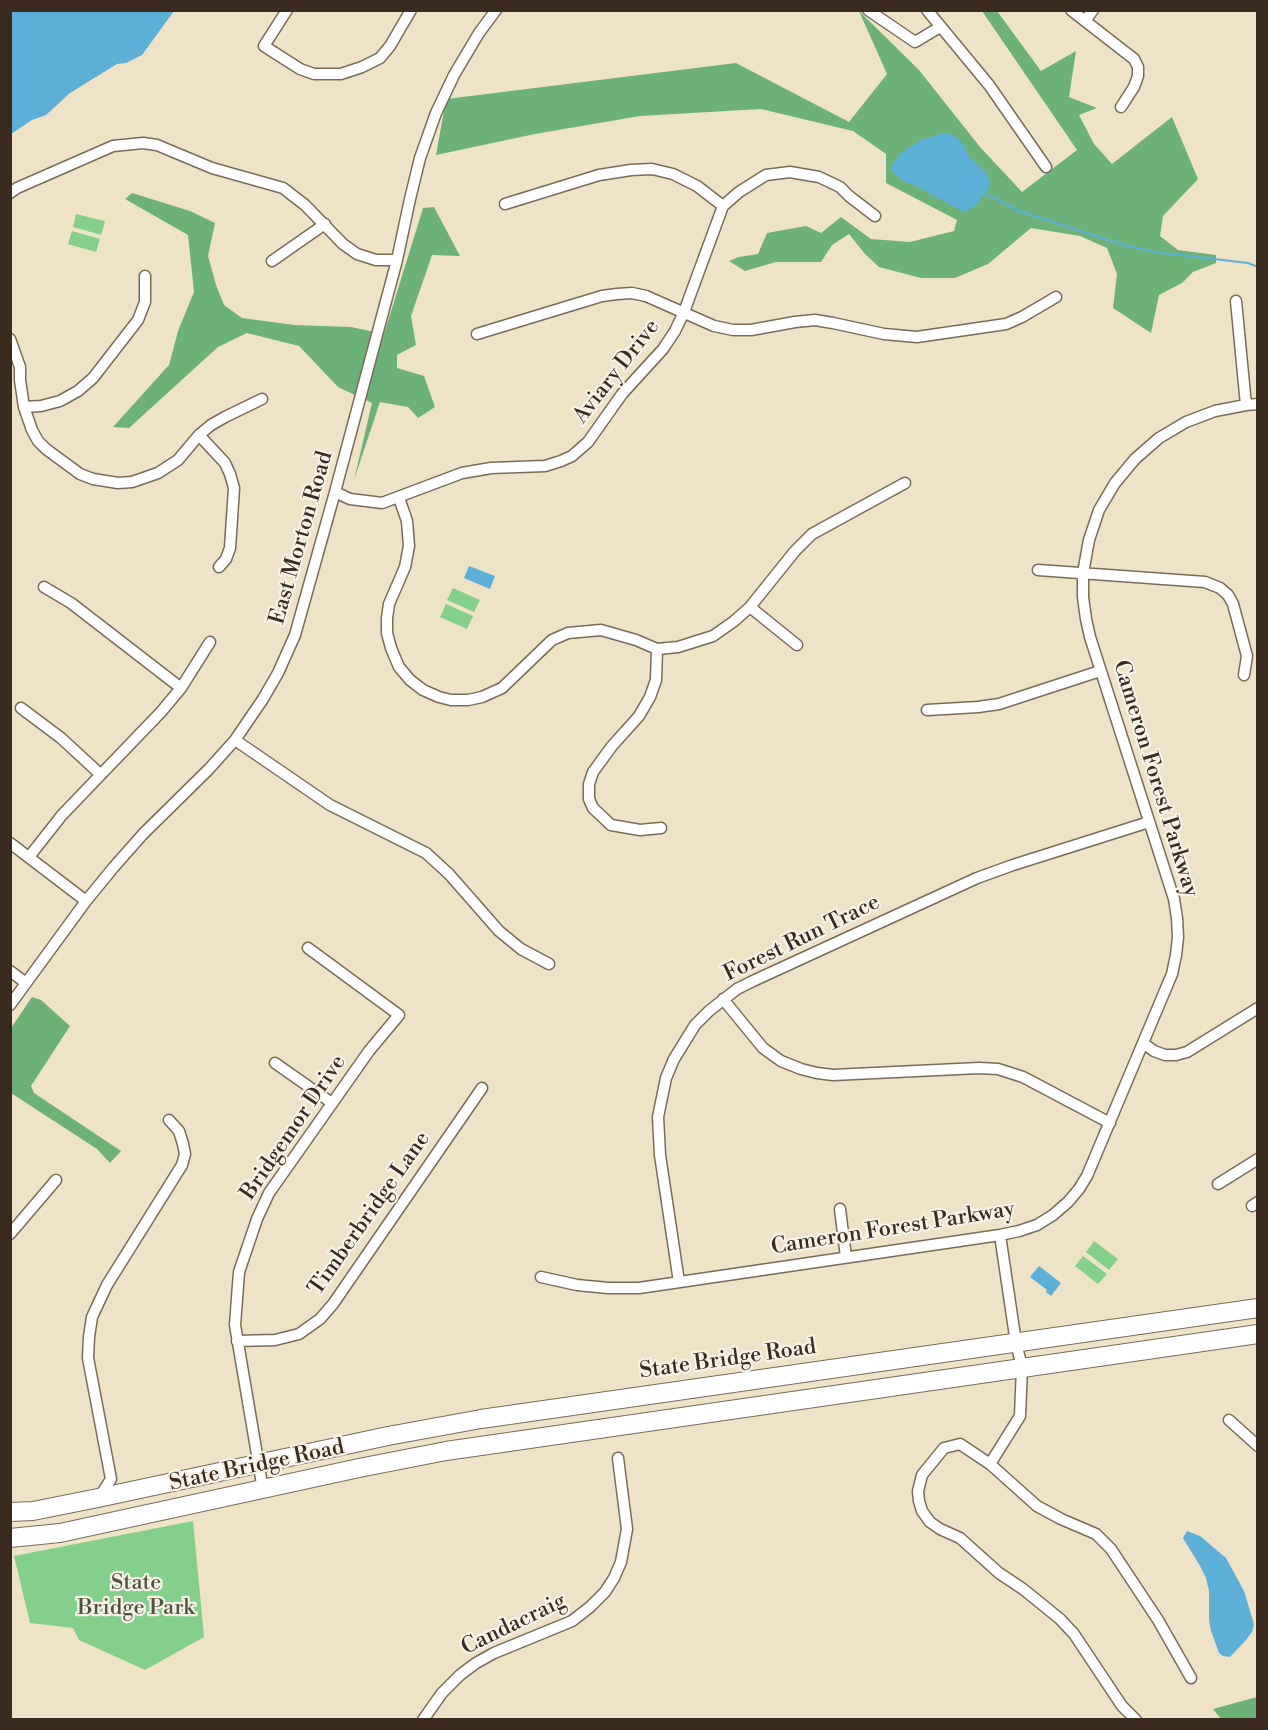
<!DOCTYPE html>
<html>
<head>
<meta charset="utf-8">
<style>
	body { margin:0 }
	#map { position:relative; width:1268px; height:1730px; overflow:hidden; background:#eee3c6; font-family:"Libre Bodoni",serif }
	canvas { display:block }
	.frame { position:absolute; inset:0; border:12px solid #3b2a1e; pointer-events:none }
</style>
</head>
<body>
<div id="map">
<canvas width="1268" height="1730"></canvas>
<div class="frame"></div>
</div>
<script>
const c = document.querySelector('canvas').getContext('2d');
c.lineJoin = 'round';
function fill(path, color) { c.fillStyle = color; c.fill(path, 'evenodd'); }
const toPath = rows => new Path2D(rows.map(r => 'M' + r).join(''));
function stroke(path, color, width, dash) { c.strokeStyle = color; c.lineWidth = width; c.lineCap = dash ? 'butt' : 'round'; c.setLineDash(dash || []); c.stroke(path); }
function write(font, color, halo, rows, align = 'center') {
  c.font = font + ' "Libre Bodoni",serif'; c.lineWidth = 4.5; c.setLineDash([]); c.textBaseline = 'middle'; c.strokeStyle = halo; c.fillStyle = color; for (const [text, x, y, turn = 0] of rows) {
    c.save(); c.translate(x, y); c.rotate((+turn || 0) * Math.PI / 180); c.textAlign = isNaN(turn) ? turn : align; if (halo) c.strokeText(text, 0, 0); c.fillText(text, 0, 0); c.restore();
  }
}
fill(toPath([
	[76,214,105,221,101,235,73,227],
	[72,231,100,239,96,252,68,244],
	[453,588,480,600,474,612,447,600],
	[446,604,473,616,467,629,440,617],
	[1094,1241,1118,1259,1109,1270,1086,1252],
	[1083,1256,1107,1274,1098,1284,1075,1266],
	[193,1521,204,1637,145,1670,79,1640,73,1628,30,1623,14,1556]
]), '#85cf8c');
fill(toPath([
	[859,11,919,70,980,147,1022,192,1077,150,982,11,997,11,1041,71,1076,51,1069,97,1097,108,1079,115,1094,144,1112,164,1172,117,1198,179,1163,216,1160,236,1178,250,1216,255,1216,263,1193,272,1182,283,1159,295,1151,333,1113,308,1117,274,1107,248,1080,236,1031,228,988,264,955,278,921,278,879,267,865,254,849,234,832,245,821,262,776,262,745,271,729,261,739,257,758,254,767,233,806,226,821,233,841,217,871,239,910,242,954,231,957,220,886,183,886,154,853,131,761,109,640,116,535,134,436,155,446,99,736,63,849,122,887,74],
	[132,193,190,211,215,223,208,256,216,285,224,305,242,318,294,325,351,327,384,334,423,208,434,207,460,256,432,255,411,316,416,345,397,355,397,368,424,376,435,407,418,418,408,407,380,402,354,480,372,403,338,387,299,346,247,333,218,347,129,428,113,427,169,365,178,331,194,292,188,235,125,199],
	[32,997,41,1000,70,1026,31,1086,34,1093,121,1151,110,1163,97,1149,11,1093,11,1028],
	[1257,1697,1257,1719,1221,1719,1213,1709]
]), '#6cb278');
fill(toPath([
	[10,11,11,10,174,11,142,55,126,63,117,64,70,93,46,115,32,120,11,134],
	[944,133,951,134,958,139,965,147,968,156,985,172,989,179,990,184,985,193,975,206,964,212,916,186,902,180,891,171,892,165,902,152,921,140],
	[469,566,495,576,490,589,464,578],
	[1039,1266,1061,1283,1051,1296,1046,1292,1047,1290,1030,1277],
	[1187,1531,1200,1536,1226,1558,1244,1591,1254,1624,1252,1632,1246,1640,1230,1657,1223,1656,1219,1653,1211,1631,1209,1620,1209,1591,1206,1578,1200,1566,1183,1538]
]), '#5cafd7');
stroke(toPath([
	[985,193,1019,211,1127,246,1163,253,1248,263,1258,267]
]), '#5cafd7', 2);
const street = toPath([
	[287,10,264,46,300,69,314,74,341,74,362,67,380,58,390,46,411,10],
	[868,10,915,42,940,27],
	[927,10,989,85,1046,167],
	[1071,10,1134,59,1138,67,1138,76,1134,87,1121,107],
	[1085,21,1093,10],
	[10,193,17,188,113,146,143,143,157,145,212,168,283,188,305,205,343,244,357,254,376,260,397,260],
	[505,204,599,175,631,170,652,169,673,174,697,186,723,206],
	[272,261,325,224],
	[1236,301,1246,405],
	[477,334,602,296,617,294,632,293,646,296,714,326,733,330,751,330,795,322,815,320,833,323,884,334,917,337,1006,324,1022,317,1056,297],
	[10,339,20,367,20,380,24,407,32,430,38,441,46,449,80,474,93,479,118,483,132,482,158,473,178,460,199,435,211,425,225,417,262,399],
	[24,407,41,406,60,401,78,391,93,378,138,320,145,302,145,276],
	[199,435,225,463,230,474,234,488,230,548,226,559,219,567],
	[335,492,350,499,382,503,462,473,491,468,545,466,561,461,572,456,588,442,622,394,663,349,675,331,684,312,723,206,739,192,766,175,790,172,819,177,840,187,849,196,875,216],
	[399,498,407,521,409,546,405,567,389,604,387,618,387,633,391,648,399,667,410,680,423,690,439,697,451,700,468,700,482,697,502,688,552,640,568,633,601,630,636,640,657,649,678,647,713,636,733,622,750,607,795,551,812,534,905,483],
	[1038,570,1205,582,1220,588,1228,595,1233,604,1247,656,1244,675],
	[44,587,71,603,181,688],
	[750,607,797,645],
	[657,649,656,680,650,697,639,716,612,746,593,772,589,784,589,799,593,808,611,825,640,830,661,828],
	[21,708,61,738,100,774],
	[927,710,978,707,999,704,1100,671],
	[235,740,330,805,426,853,449,874,499,931,521,949,549,964],
	[10,843,86,901],
	[29,857,62,815,161,712,181,688,210,642],
	[10,971,26,983],
	[723,999,763,1048,781,1061,801,1069,817,1073,833,1075,979,1068,998,1069,1023,1077,1110,1123],
	[10,1005,86,901,113,868,143,834,209,769,235,740,263,699,278,673,295,635,335,492,397,260,410,199,420,158,436,113,454,75,479,33,496,10],
	[1143,1043,1154,1051,1165,1055,1176,1055,1187,1052,1258,1008],
	[275,1063,332,1103],
	[1218,1184,1258,1159],
	[1252,1206,1258,1202],
	[840,1209,846,1257],
	[10,1234,56,1180],
	[1000,1235,1016,1343,1022,1367,1020,1416,990,1464,960,1444,944,1448,922,1475,918,1491,919,1501,922,1511,930,1522,940,1529,960,1538,999,1573,1023,1589,1060,1619,1074,1634,1122,1706,1136,1720],
	[541,1277,577,1285,608,1288,639,1288,1000,1235,1019,1231,1037,1225,1053,1215,1068,1202,1079,1189,1087,1176,1172,974,1176,955,1178,937,1177,918,1174,899,1090,637,1086,619,1083,597,1083,573,1089,540,1099,510,1115,483,1135,459,1159,438,1186,422,1215,411,1246,405,1258,404],
	[679,1282,660,1155,658,1117,666,1078,674,1059,695,1025,709,1011,737,989,753,981,977,878,1013,865,1149,822],
	[237,1341,275,1340,299,1334,320,1319,333,1304,482,1088],
	[1229,1420,1258,1446],
	[990,1464,1037,1506,1061,1519,1096,1534,1111,1549,1158,1620,1191,1678],
	[263,1490,235,1325,239,1272,257,1219,269,1193,369,1051,399,1015,308,948],
	[99,1498,111,1479,88,1358,89,1337,92,1317,107,1285,182,1165,185,1154,183,1144,179,1131,169,1120],
	[423,1720,442,1693,460,1675,476,1663,494,1653,572,1621,590,1607,605,1592,614,1578,621,1562,627,1529,618,1458]
]);
const highway = toPath([
	[10,1512,33,1511,98,1498,388,1436,481,1419,1258,1308],
	[10,1538,60,1533,359,1468,446,1451,1258,1334]
]);
stroke(street, '#7a6b59', 13);
stroke(highway, '#7a6b59', 20);
stroke(street, '#fff', 10);
stroke(highway, '#fff', 18);
write('22px', '#3b2a1e', '#f7f3e8', [
	["Aviary Drive",617,372,-52],
	["East Morton Road",302,538,-74],
	["Cameron Forest Parkway",1155,779,73],
	["Forest Run Trace",802,939,-26],
	["Bridgemor Drive",294,1128,-56],
	["Timberbridge Lane",370,1214,-55],
	["Cameron Forest Parkway",893,1229,-9],
	["State Bridge Road",728,1360,-8],
	["State Bridge Road",257,1466,-12],
	["Candacraig",514,1625,-26]
]);
write('22px', '#4e533a', '#f7f3e8', [
	["State",136,1584],
	["Bridge Park",136,1609]
]);
</script>
</body>
</html>
